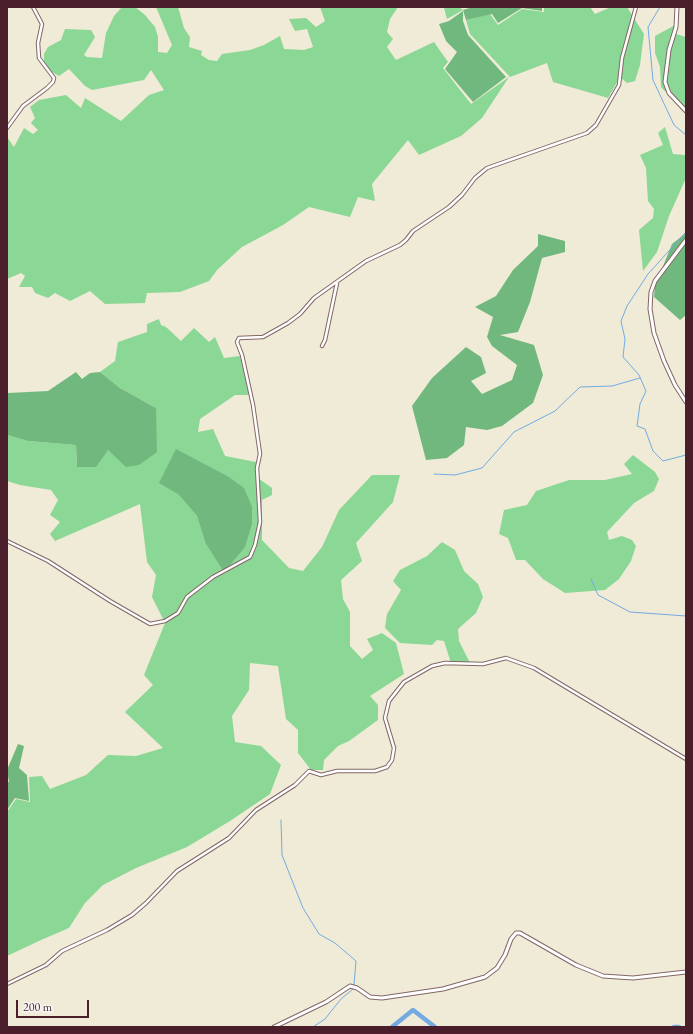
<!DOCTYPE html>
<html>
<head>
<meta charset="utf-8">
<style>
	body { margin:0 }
	#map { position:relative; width:693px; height:1034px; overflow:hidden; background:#efebd6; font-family:"EB Garamond",serif }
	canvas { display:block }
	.frame { position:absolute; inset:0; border:8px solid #4a1f2b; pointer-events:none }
	.scale { position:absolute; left:16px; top:1000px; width:73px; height:18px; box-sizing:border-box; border:2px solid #4a1f2b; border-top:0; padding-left:5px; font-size:12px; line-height:14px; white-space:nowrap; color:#4a1f2b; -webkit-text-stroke:3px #f6f6f2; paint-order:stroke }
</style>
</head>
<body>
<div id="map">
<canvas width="693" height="1034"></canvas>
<div class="frame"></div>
<div class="scale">200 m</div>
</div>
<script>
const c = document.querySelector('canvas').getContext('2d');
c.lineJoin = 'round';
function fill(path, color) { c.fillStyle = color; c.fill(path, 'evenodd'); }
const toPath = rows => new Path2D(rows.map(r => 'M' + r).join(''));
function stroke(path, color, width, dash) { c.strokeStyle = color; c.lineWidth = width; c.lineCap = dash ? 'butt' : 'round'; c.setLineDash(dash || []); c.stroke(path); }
fill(toPath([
	[122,7,135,7,145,15,155,27,158,37,158,52,167,53,172,45,156,7,178,7,184,28,190,37,189,47,202,51,201,55,209,60,217,61,222,54,250,50,264,45,280,36,284,49,304,50,313,47,307,29,295,31,289,19,306,18,316,27,325,21,320,7,398,7,390,19,387,32,393,39,387,47,396,60,434,42,448,62,443,68,471,104,509,77,482,118,461,136,419,155,408,140,372,184,375,201,358,197,350,217,309,207,283,225,242,247,217,270,209,281,180,292,147,293,145,303,105,304,90,291,70,301,55,293,48,298,35,293,32,287,19,287,25,276,21,273,7,279,7,137,14,147,24,128,33,134,38,130,31,123,35,118,30,107,39,100,66,95,81,108,85,98,121,121,149,95,164,90,151,70,144,80,92,90,85,86,69,69,59,76,52,72,44,63,44,54,48,47,61,40,65,29,91,30,95,37,84,55,87,57,102,58,106,33,114,16],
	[442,7,459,7,463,10,447,19,444,8],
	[544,7,590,7,595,14,611,7,627,7,644,34,640,65,635,81,627,83,620,77,608,98,553,82,547,63,510,77,470,34,466,20,490,14,498,25,522,9,544,12],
	[677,24,676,34,686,37,686,114,661,87,660,67,655,53,655,36],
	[665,127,673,154,685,155,686,178,669,216,657,252,643,271,639,230,653,218,654,209,648,201,646,168,640,155,663,145,658,133],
	[159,319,161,325,166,327,181,341,194,328,209,342,215,337,224,358,240,356,249,395,235,395,200,419,198,432,213,429,225,456,256,462,255,476,272,488,272,495,262,500,262,540,289,568,303,571,322,547,339,510,372,475,400,475,393,502,356,543,362,561,341,580,343,599,350,612,350,646,362,659,373,650,367,639,382,633,396,643,404,674,370,696,378,705,378,720,349,741,338,746,324,760,323,770,311,770,298,753,298,730,286,719,278,666,250,663,249,690,232,716,235,742,261,746,281,765,270,794,230,821,187,847,136,868,103,885,85,903,69,928,41,940,7,956,7,812,16,799,30,802,29,777,42,776,50,789,86,775,108,755,136,756,163,748,125,712,153,685,144,675,165,623,152,597,156,575,147,562,140,504,55,541,50,534,60,522,50,515,58,500,51,490,20,485,7,481,7,435,28,441,76,445,77,467,108,450,112,452,156,408,120,388,100,372,115,361,118,342,147,332,147,324],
	[178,494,245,547,205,542,197,516],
	[633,455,655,472,659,479,654,491,634,503,607,532,609,540,622,536,632,540,636,546,631,561,619,579,605,590,565,593,543,579,525,560,516,560,508,538,499,534,504,510,527,505,536,491,569,480,605,480,632,474,624,464],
	[442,542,455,550,464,571,478,584,483,597,476,613,458,629,459,641,470,663,451,663,444,641,437,640,432,645,400,643,385,628,387,614,401,590,393,581,400,570,427,556]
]), '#8bd795');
fill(toPath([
	[473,7,542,7,542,11,522,8,498,23,492,14,466,20,463,10],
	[463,11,463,21,468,35,506,77,473,102,445,69,457,52,446,41,439,24,449,21],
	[686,233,686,315,680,320,654,297,655,286,672,244],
	[538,234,565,241,565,252,542,258,530,302,518,332,500,335,534,345,543,375,533,403,502,426,487,430,466,427,464,445,447,458,426,460,412,406,432,378,466,347,481,357,486,373,471,381,482,394,512,380,517,365,492,346,487,337,493,317,475,307,496,296,513,270,538,246],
	[76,372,82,379,90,373,100,372,120,388,156,408,157,452,139,465,126,467,108,450,96,467,77,467,76,445,28,441,7,435,8,393,48,391],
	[176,449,229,477,244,488,252,507,252,524,245,547,224,572,205,542,197,516,178,494,159,483],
	[18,744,24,746,19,768,27,775,29,801,15,798,7,810,7,782,9,782,7,770]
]), '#70b87e');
stroke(toPath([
	[660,7,648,27,653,80,674,125,686,135],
	[686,232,648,274,627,306,621,321,625,339,623,357,639,375,646,391,640,404,637,426,645,429,653,451,663,461,686,455],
	[434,474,455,475,482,468,514,432,555,411,580,387,612,386,640,378],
	[591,579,598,595,630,612,686,616],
	[281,820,282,855,303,908,319,934,335,943,356,961,354,985],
	[313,1027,325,1019,341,999,353,989]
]), '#73aae2', 1);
stroke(toPath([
	[392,1027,413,1010,435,1027],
	[674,1027,679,1027]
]), '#73aae2', 4.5);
const minor = toPath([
	[7,128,23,106,47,88,53,82,54,78,39,58,38,43,42,24,33,7],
	[322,346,325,340,337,283],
	[7,541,48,561,110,601,150,624,165,621,178,613,187,597,213,577,250,557,255,545,260,522,257,468,260,454,253,405,242,355,237,342,239,338,263,337,288,323,300,314,314,298,366,261,400,245,406,240,413,231,449,207,462,195,475,178,487,168,587,133,596,125,619,85,622,58,636,7],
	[7,984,46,965,62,951,107,930,132,915,146,903,177,871,229,838,256,810,295,785,309,771,321,775,337,771,375,771,387,767,392,760,394,748,385,718,389,701,404,682,432,666,445,663,483,664,506,658,534,668,686,759]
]);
const tertiary = toPath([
	[677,7,676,27,669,50,665,82,669,93,686,111],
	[686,240,655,281,651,292,650,309,654,333,664,361,675,385,686,402],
	[274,1027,326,1002,350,986,357,988,370,997,382,998,443,989,485,977,497,968,505,955,511,939,516,933,520,933,576,965,603,976,633,978,686,972]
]);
stroke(minor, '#846667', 4.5);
stroke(tertiary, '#846667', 5);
stroke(minor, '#fff', 2.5);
stroke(tertiary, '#fff', 3);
</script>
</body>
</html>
